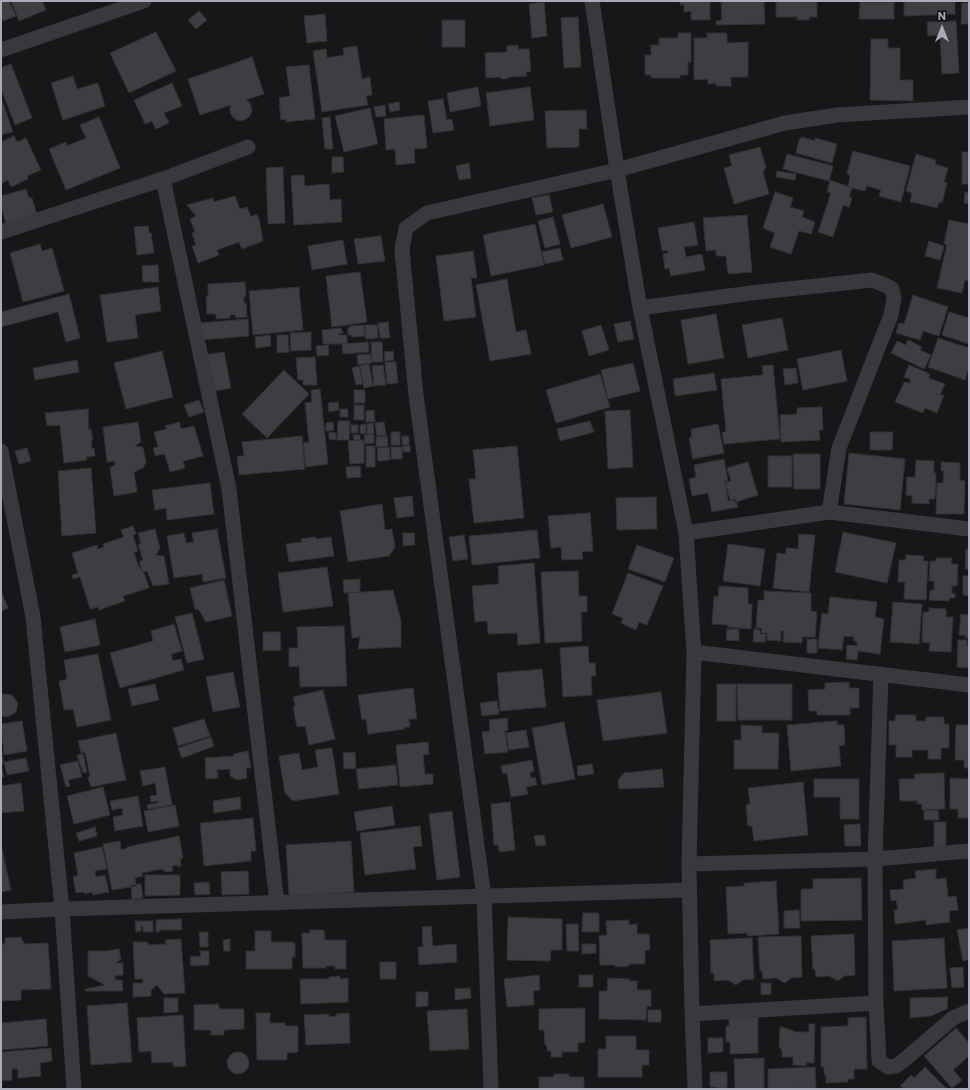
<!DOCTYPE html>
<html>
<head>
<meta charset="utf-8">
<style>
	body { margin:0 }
	#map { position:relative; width:970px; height:1090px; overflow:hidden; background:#171618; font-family:Commissioner,sans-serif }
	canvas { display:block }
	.frame { position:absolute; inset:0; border:2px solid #a9abb8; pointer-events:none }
	.north { position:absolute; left:922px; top:8px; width:40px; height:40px; -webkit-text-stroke:3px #121113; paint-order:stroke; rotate:0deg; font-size:11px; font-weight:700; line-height:16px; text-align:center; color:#a9abb8 }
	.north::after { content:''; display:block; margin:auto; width:14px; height:18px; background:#a9abb8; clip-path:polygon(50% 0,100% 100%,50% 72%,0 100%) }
</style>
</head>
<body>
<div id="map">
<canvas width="970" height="1090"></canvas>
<div class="frame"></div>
<div class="north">N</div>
</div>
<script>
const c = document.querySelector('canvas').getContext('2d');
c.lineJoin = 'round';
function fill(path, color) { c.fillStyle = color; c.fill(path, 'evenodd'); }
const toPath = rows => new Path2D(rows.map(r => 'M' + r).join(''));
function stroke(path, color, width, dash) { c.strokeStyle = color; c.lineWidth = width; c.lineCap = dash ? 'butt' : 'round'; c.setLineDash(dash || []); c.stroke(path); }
const building = toPath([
	[1,1,9,1,16,16,3,21,1,16,1,1],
	[11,1,42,1,46,10,19,21,11,1],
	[680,1,710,1,710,20,691,20,691,11,684,12,684,5,680,5,680,1],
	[721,1,764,1,765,24,716,25,716,21,722,20,721,1],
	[776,1,817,2,817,17,809,17,809,20,797,20,797,17,776,17,776,1],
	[904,1,955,1,955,14,904,16,904,1],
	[544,2,547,36,532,38,529,4,544,2],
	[860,2,894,2,894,19,859,19,860,2],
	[962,3,969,3,969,24,961,24,962,3],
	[199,11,207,20,196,29,188,20,199,11],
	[325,14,327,41,307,43,304,16,325,14],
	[578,17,581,67,564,68,561,18,578,17],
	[442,20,465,20,465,47,442,47,442,20],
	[956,21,959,73,942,74,940,35,928,36,927,22,956,21],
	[156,32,176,71,129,93,110,53,156,32],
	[678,33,691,33,691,62,688,62,688,75,680,75,680,78,651,78,651,75,645,75,645,55,651,55,651,45,659,45,659,38,678,38,678,33],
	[707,33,727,33,727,43,748,42,748,77,731,77,731,86,716,86,716,83,708,84,708,79,694,80,694,38,707,38,707,33],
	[871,39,888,39,888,48,900,48,900,80,913,80,913,101,870,100,871,39],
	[518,45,518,49,529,49,531,72,526,72,527,76,509,77,509,78,501,79,501,77,486,78,485,53,507,52,507,46,518,45],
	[357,46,362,79,370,77,372,95,366,96,368,105,322,112,313,51,326,49,327,58,344,55,343,48,357,46],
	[252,57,264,94,245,100,249,102,251,106,252,111,250,116,246,119,242,121,237,120,233,117,230,113,230,108,231,105,200,115,188,79,252,57],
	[11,64,32,118,15,125,1,89,1,68,11,64],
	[309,65,315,119,286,122,286,119,281,120,279,98,290,96,286,67,309,65],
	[73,76,77,89,98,83,105,106,63,120,51,83,73,76],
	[172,83,182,106,164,113,169,123,156,129,152,121,145,124,134,100,172,83],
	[478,87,481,106,450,112,447,93,478,87],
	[530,87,534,120,490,126,486,93,530,87],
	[1,97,13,132,1,135,2,138,1,139,1,97],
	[443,99,447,120,452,119,454,130,433,133,428,101,443,99],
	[399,102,400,110,390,112,388,104,399,102],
	[385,105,386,116,376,117,374,107,385,105],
	[370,108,378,144,344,152,335,116,370,108],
	[586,110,587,129,579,129,579,147,547,148,545,111,586,110],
	[424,115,427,148,414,149,415,163,396,165,395,149,386,150,384,119,424,115],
	[99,117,120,168,66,190,49,149,66,142,67,146,86,138,80,125,99,117],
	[330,117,333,149,325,149,322,118,330,117],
	[14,136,17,142,26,138,41,170,27,176,28,179,11,187,8,180,1,184,1,142,14,136],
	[802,137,815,141,815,138,837,144,832,163,796,153,799,140,802,137],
	[760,147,766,167,763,172,769,194,734,204,724,168,732,166,729,155,760,147],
	[853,151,910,166,901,202,879,196,881,190,867,186,865,191,848,187,850,176,847,173,853,151],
	[962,152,969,152,969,184,962,184,962,152],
	[787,154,833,166,829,181,783,169,787,154],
	[916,154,936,160,935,164,948,168,944,182,947,183,942,203,939,202,937,208,912,202,911,203,910,203,912,193,906,191,916,154],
	[332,157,343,157,344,172,332,173,332,157],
	[469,163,471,178,459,180,456,166,469,163],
	[283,167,285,223,268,224,266,168,283,167],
	[777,171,796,174,795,180,776,177,777,171],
	[304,175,305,186,329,184,330,200,341,199,342,222,294,225,291,176,304,175],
	[830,180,852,188,849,197,852,198,849,207,843,205,833,237,818,232,831,193,827,192,830,180],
	[26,189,29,198,32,198,37,215,6,224,1,206,1,196,26,189],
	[775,192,793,198,790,207,804,211,802,217,815,222,811,234,799,231,791,254,770,247,775,233,763,228,775,192],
	[965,192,969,193,969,204,964,203,965,192],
	[549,195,553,212,536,215,532,198,549,195],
	[235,196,240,209,247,207,251,217,256,214,259,218,263,241,242,249,239,242,217,250,219,255,198,263,192,246,196,245,192,233,195,232,190,219,196,216,187,205,213,198,214,202,235,196],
	[603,204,612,237,571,248,562,215,603,204],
	[747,215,752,272,728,274,726,256,716,256,716,250,706,251,703,218,747,215],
	[553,217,560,244,545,248,538,221,553,217],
	[949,220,969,224,969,281,965,280,962,293,937,288,947,245,944,244,949,220],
	[694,222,698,245,684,247,686,257,702,254,705,270,671,276,669,268,665,269,663,254,668,253,667,250,662,251,658,228,694,222],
	[535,224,544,265,491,276,483,235,535,224],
	[148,226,149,233,151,233,154,253,137,255,134,227,148,226],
	[381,236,385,261,358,264,354,239,381,236],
	[343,240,347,264,312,270,308,246,343,240],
	[929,241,944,246,940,260,925,256,929,241],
	[40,244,42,251,52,248,64,291,23,302,10,253,40,244],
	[560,248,563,260,545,264,542,252,560,248],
	[473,251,477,278,471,278,476,317,444,321,436,256,473,251],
	[158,265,159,282,143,282,142,266,158,265],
	[360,272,367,322,332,327,326,276,360,272],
	[507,279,516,332,526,330,531,354,490,361,476,285,507,279],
	[245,282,246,296,244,296,244,303,246,303,247,317,236,318,235,315,230,315,230,318,216,319,216,314,207,314,206,296,208,296,208,284,245,282],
	[158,287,161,311,135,315,138,338,107,342,100,295,158,287],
	[299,287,303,330,253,335,249,291,299,287],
	[69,294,80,338,66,342,58,312,1,327,1,312,69,294],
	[913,295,948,307,939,336,923,331,920,340,896,333,899,323,904,324,913,295],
	[949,312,969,318,969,344,942,335,949,312],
	[716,314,724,358,688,364,681,320,716,314],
	[782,318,788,350,748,358,742,325,782,318],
	[248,319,249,336,201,340,200,323,248,319],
	[630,321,634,339,618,342,614,324,630,321],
	[388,322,390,338,380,338,378,323,388,322],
	[364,325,365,336,352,337,351,335,348,335,348,328,350,328,350,326,364,325],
	[365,325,377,325,378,338,366,339,365,325],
	[601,325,609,350,589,356,582,331,601,325],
	[341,328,343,333,339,333,339,335,347,335,347,344,323,344,322,330,341,328],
	[311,332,311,350,291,351,290,333,311,332],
	[270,335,271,346,256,348,255,337,270,335],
	[277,335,288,335,289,352,277,353,277,335],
	[938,338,969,348,969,367,965,380,928,367,938,338],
	[908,340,922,347,920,350,931,355,924,369,891,353,897,341,906,345,908,340],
	[368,342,369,352,343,354,342,344,368,342],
	[371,342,382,342,383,362,372,362,371,342],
	[328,345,329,355,317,356,316,346,328,345],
	[841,350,847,381,803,390,797,359,841,350],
	[162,351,173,397,126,409,114,363,162,351],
	[393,351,394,360,385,361,384,352,393,351],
	[224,352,231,388,211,392,204,355,224,352],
	[370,354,372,363,358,365,357,355,370,354],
	[315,357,317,385,303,385,303,380,298,380,296,358,315,357],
	[77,360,79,372,35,380,33,368,77,360],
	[385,362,396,362,398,383,387,384,385,362],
	[633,363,640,391,608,399,601,370,633,363],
	[369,364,373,386,364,388,360,366,369,364],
	[383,365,386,385,374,386,372,366,383,365],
	[773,365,780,439,724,444,722,432,726,432,721,379,763,375,762,366,773,365],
	[909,365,930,374,929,378,945,384,940,395,944,395,937,413,925,408,923,413,895,402,904,382,910,383,910,379,904,377,909,365],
	[359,366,363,384,356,385,352,368,359,366],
	[796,368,798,383,785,385,783,369,796,368],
	[284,370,309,394,267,438,242,414,284,370],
	[714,373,717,390,675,396,673,379,714,373],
	[600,374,610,407,556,423,546,390,600,374],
	[320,389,328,464,306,467,303,443,309,442,305,403,312,402,311,390,320,389],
	[354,390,365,390,365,403,354,403,354,390],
	[199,400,204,412,189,417,184,405,199,400],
	[338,402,339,410,329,412,328,403,338,402],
	[354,405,364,405,364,420,354,420,354,405],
	[822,407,823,430,819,430,820,440,781,442,780,415,797,414,797,408,822,407],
	[88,409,89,430,91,429,93,440,91,440,92,449,94,448,95,456,86,457,87,460,64,463,60,425,47,426,45,412,45,413,88,409],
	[340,409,348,409,348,417,340,417,340,409],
	[374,410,375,422,366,422,366,411,374,410],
	[630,410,633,467,608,469,605,411,630,410],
	[338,421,350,421,349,440,337,440,338,421],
	[590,421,594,432,560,441,557,429,590,421],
	[138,422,141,442,135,446,143,447,146,462,143,468,134,472,137,492,114,496,110,468,115,465,115,461,107,462,103,427,138,422],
	[179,422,181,429,194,426,203,456,183,461,185,468,170,472,165,455,163,454,155,456,153,448,158,447,154,432,167,429,165,426,179,422],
	[333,422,334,430,326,431,326,423,333,422],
	[384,422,386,435,377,436,375,423,384,422],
	[373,423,374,434,367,434,367,424,373,423],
	[366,424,366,433,360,434,360,425,366,424],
	[718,424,724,453,693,459,689,438,692,437,691,429,718,424],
	[351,425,358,425,358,433,351,433,351,425],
	[329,432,336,433,336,440,329,439,329,432],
	[391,432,400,432,400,445,391,445,391,432],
	[870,432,893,432,892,450,870,450,870,432],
	[374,434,374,443,365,444,364,435,374,434],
	[353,435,360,435,360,440,354,440,353,435],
	[302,436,305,469,239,475,237,456,244,456,242,442,302,436],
	[387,436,388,446,376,447,376,437,387,436],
	[402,436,409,436,409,445,402,445,402,436],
	[364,440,364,463,350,464,348,441,364,440],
	[366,446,375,446,375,467,366,467,366,446],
	[403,446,410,446,410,452,403,452,403,446],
	[517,446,524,518,474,523,469,479,476,479,473,450,517,446],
	[389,447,390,460,378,461,377,448,389,447],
	[391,447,402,447,402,459,391,459,391,447],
	[27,448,31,461,19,464,15,451,27,448],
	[849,453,905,459,900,510,844,504,849,453],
	[793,454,820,454,820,489,794,489,793,454],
	[768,456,792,456,792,487,768,487,768,456],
	[724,459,728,481,725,481,728,501,734,500,735,503,737,503,738,507,712,512,708,493,692,496,689,479,696,477,694,465,724,459],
	[916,460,934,461,934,473,936,473,935,499,929,499,929,504,912,503,912,496,906,495,907,477,915,477,916,460],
	[748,462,758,495,736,502,735,499,730,500,725,483,731,481,727,468,748,462],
	[941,462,960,463,960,480,965,481,964,514,936,514,937,483,943,483,944,471,941,471,941,462],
	[360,466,361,477,347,478,346,467,360,466],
	[91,468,96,533,62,536,58,471,91,468],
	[210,483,214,514,167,520,166,508,155,510,152,490,210,483],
	[412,496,414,516,397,518,394,498,412,496],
	[656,497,657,529,617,530,616,498,656,497],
	[382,504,385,530,392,529,395,547,389,556,348,562,340,511,382,504],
	[590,513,593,551,582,552,583,559,562,560,561,547,551,548,548,516,590,513],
	[133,526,136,534,133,535,138,551,134,552,138,565,145,575,149,588,123,596,125,601,99,610,98,607,90,609,80,577,73,579,72,575,78,573,72,553,97,545,98,549,104,547,103,544,124,537,121,530,133,526],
	[155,529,160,548,156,555,164,556,169,584,153,586,147,571,143,572,140,565,140,561,143,560,138,544,141,544,138,533,155,529],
	[217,529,226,578,203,582,202,574,174,578,167,536,184,533,186,543,194,542,192,533,217,529],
	[537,530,540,558,472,565,469,536,537,530],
	[843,532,896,543,887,583,835,572,843,532],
	[403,533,414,533,415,545,403,546,403,533],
	[799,534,815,535,809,592,773,588,777,553,786,554,786,548,798,549,799,534],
	[464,535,468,559,453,561,449,537,464,535],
	[315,537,316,539,331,537,334,556,289,562,286,544,302,542,301,539,315,537],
	[728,544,765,549,760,586,723,581,728,544],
	[637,545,674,558,665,582,628,569,637,545],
	[966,549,969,549,969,569,965,569,966,549],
	[906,555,924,556,923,561,928,561,926,600,904,599,905,582,898,582,899,560,906,560,906,555],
	[936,558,952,558,951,564,958,564,957,586,952,586,952,593,955,594,955,598,949,598,949,601,929,600,930,590,934,590,934,581,929,581,930,561,936,561,936,558],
	[534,563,540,643,518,645,517,633,488,634,487,621,475,622,472,586,499,584,498,566,534,563],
	[327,567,333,606,283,612,278,573,327,567],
	[578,571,579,596,587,596,587,612,581,612,582,641,545,643,541,572,578,571],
	[628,573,663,586,647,625,639,622,636,630,621,623,623,618,612,614,628,573],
	[963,576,969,576,969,596,963,595,963,576],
	[360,579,360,592,344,593,343,580,360,579],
	[224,580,232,616,206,622,199,610,195,609,190,588,224,580],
	[719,586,748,588,748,604,752,604,751,629,728,627,728,625,712,624,714,596,718,597,719,586],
	[393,590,401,621,401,647,358,649,360,637,352,638,348,593,393,590],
	[1,591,8,608,1,611,1,591],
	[764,591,811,593,811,611,817,612,815,637,802,637,802,643,783,642,784,631,781,631,781,641,767,640,767,633,761,633,762,628,756,628,758,600,764,600,764,591],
	[830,597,877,602,875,617,884,619,880,654,858,651,857,660,846,659,847,645,857,646,857,641,854,641,854,637,844,636,842,650,818,648,822,613,828,614,830,597],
	[893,602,922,604,919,644,890,642,893,602],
	[929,608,946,609,946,617,953,617,951,652,929,651,930,643,922,642,923,612,929,612,929,608],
	[192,613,204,659,187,663,175,617,192,613],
	[961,614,969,615,969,638,965,638,966,635,959,635,961,614],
	[95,619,100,645,65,652,60,627,95,619],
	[174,624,182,651,171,654,173,661,181,659,184,670,120,688,110,653,153,641,151,631,174,624],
	[344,626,347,686,300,687,299,666,289,667,289,648,298,648,297,627,344,626],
	[727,629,739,629,739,641,726,640,727,629],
	[754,629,760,630,760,634,766,634,765,642,753,642,754,629],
	[263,632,280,632,281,650,263,651,263,632],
	[807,639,817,639,817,653,807,653,807,639],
	[958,640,967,640,967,646,969,646,969,668,957,667,958,640],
	[588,646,589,663,595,663,596,676,591,676,592,695,563,697,560,648,588,646],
	[98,654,111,720,77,727,73,709,64,710,59,681,67,679,64,660,98,654],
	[542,669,546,707,500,711,497,673,542,669],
	[233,672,240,707,213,712,206,677,233,672],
	[849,682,849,688,859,688,859,708,850,708,850,715,817,715,817,711,809,711,808,690,825,689,825,683,849,682],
	[155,684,159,700,132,706,128,689,155,684],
	[717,684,736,684,736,721,717,721,717,684],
	[737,684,792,684,792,720,738,720,737,684],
	[413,688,417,719,409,719,410,727,405,727,405,729,368,734,366,719,362,720,358,695,413,688],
	[323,690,335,739,309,745,305,726,297,727,293,707,295,706,293,697,323,690],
	[661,692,667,733,603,741,597,700,661,692],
	[3,694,12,695,18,703,16,712,8,717,1,716,1,695,3,694],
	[497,701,499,714,482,716,480,703,497,701],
	[896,715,916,715,916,721,926,721,926,717,944,717,944,724,949,724,949,748,941,748,941,759,928,759,928,750,912,750,912,757,896,757,896,745,889,745,889,721,895,721,896,715],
	[507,718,508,730,505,731,508,752,485,754,482,732,490,731,489,720,507,718],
	[204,719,210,736,178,746,173,728,204,719],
	[22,721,27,751,4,755,1,724,22,721],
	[837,721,837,725,844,725,845,745,839,746,841,766,791,771,787,725,837,721],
	[564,722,575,779,542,785,532,728,564,722],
	[741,725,762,726,762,733,779,733,778,769,734,769,734,740,741,740,741,725],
	[956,725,969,725,969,768,964,768,964,760,955,760,956,725],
	[526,730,529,747,509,750,506,733,526,730],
	[116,733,126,780,91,787,88,778,90,776,85,752,81,753,78,741,116,733],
	[211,737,214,746,182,758,178,748,211,737],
	[428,742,429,754,423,755,425,774,433,774,433,784,400,787,396,745,428,742],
	[1,746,4,764,1,764,4,777,1,777,1,746],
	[332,748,339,794,293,801,285,793,279,756,299,753,302,770,318,767,315,750,332,748],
	[248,751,251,768,246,768,247,778,237,780,230,776,230,769,217,770,218,778,206,779,205,758,233,756,234,754,248,751],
	[355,752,356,768,344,769,343,753,355,752],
	[83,754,87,772,83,773,77,755,83,754],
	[26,758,29,771,7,775,4,762,26,758],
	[532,760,534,772,530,772,531,778,535,777,537,785,526,787,528,794,511,797,507,773,503,774,501,766,532,760],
	[78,761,82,777,68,780,70,786,66,787,60,765,78,761],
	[592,764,594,774,578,776,577,766,592,764],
	[396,765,398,785,359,789,356,769,396,765],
	[165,767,172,805,148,809,147,805,158,803,158,801,151,802,150,796,157,795,155,783,143,786,140,771,165,767],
	[662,769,664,787,619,789,618,780,625,772,625,773,662,769],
	[944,773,945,809,922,810,922,804,917,804,917,801,900,801,899,779,915,779,914,774,944,773],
	[950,778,969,779,969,818,958,818,958,809,950,809,950,778],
	[814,779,859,779,859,819,840,819,840,797,814,797,814,779],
	[803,782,808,835,754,841,752,826,748,826,746,805,750,804,748,788,803,782],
	[21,783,24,811,1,813,1,786,21,783],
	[103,787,110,815,74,824,67,796,103,787],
	[138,796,143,826,115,831,113,817,123,815,122,808,112,810,110,801,138,796],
	[240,797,241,809,214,813,213,801,240,797],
	[510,802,515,850,499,852,498,845,494,845,491,804,510,802],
	[175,805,179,826,148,832,144,811,175,805],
	[392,806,395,825,357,831,354,812,392,806],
	[924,810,938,810,939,820,924,820,924,810],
	[452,811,460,877,437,880,429,814,452,811],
	[253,818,256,851,251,851,251,861,204,866,200,823,253,818],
	[934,822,946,822,946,847,934,847,934,822],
	[860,824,861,846,845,846,844,825,860,824],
	[420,826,422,846,413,847,416,869,365,875,360,833,420,826],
	[95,827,97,836,79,841,76,833,95,827],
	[544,835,546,845,536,846,534,836,544,835],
	[179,836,183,858,180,859,181,866,178,867,178,865,172,866,173,871,166,872,162,869,142,873,143,876,135,878,136,886,112,890,103,844,120,841,121,850,127,848,127,847,179,836],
	[351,841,354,892,289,896,286,845,351,841],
	[1,844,11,890,1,892,1,844],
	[102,847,107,869,95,871,96,877,105,875,109,892,93,895,92,892,85,894,84,892,76,893,73,877,78,875,74,853,102,847],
	[936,869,936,879,946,878,948,897,956,896,958,910,949,911,950,922,926,925,926,920,895,924,894,910,898,910,896,900,891,901,890,890,904,889,903,880,916,878,915,871,936,869],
	[248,871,249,894,222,895,221,872,248,871],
	[145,875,180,875,180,895,145,896,145,875],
	[861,878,862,920,801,921,801,889,813,889,813,879,861,878],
	[776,881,779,934,747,936,747,933,728,934,726,887,744,886,744,883,776,881],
	[209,882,210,894,195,895,194,883,209,882],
	[141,884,143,898,132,899,131,885,141,884],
	[799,910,800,928,784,928,784,911,799,910],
	[583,913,599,913,599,932,582,932,583,913],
	[508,917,562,919,562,950,551,950,550,961,507,960,508,917],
	[181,919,182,930,159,930,160,932,156,932,156,920,181,919],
	[629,920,629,925,637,924,637,934,649,934,650,950,645,950,645,964,629,964,629,966,615,967,615,965,600,965,599,936,607,935,606,921,629,920],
	[135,921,153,921,153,932,143,932,143,926,141,926,141,931,136,932,135,921],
	[566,924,578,924,579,951,567,951,566,924],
	[431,926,433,946,456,944,457,962,419,965,418,947,423,947,422,927,431,926],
	[969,928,969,959,963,961,957,930,969,928],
	[310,930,324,930,325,940,346,940,346,969,335,969,335,966,326,966,326,968,303,968,302,933,310,933,310,930],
	[255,931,271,931,271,942,291,942,295,943,295,957,292,957,292,969,246,969,246,951,255,951,255,931],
	[199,932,208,932,208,947,200,947,199,932],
	[854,934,855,975,844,976,838,981,829,976,816,977,815,969,813,969,811,936,854,934],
	[801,936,802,977,791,978,785,983,776,978,763,979,762,971,760,971,758,937,801,936],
	[21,937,24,944,48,943,51,989,21,990,21,1000,1,1001,1,944,5,944,5,938,21,937],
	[752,938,754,979,743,980,736,985,728,980,714,981,714,973,711,973,710,940,752,938],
	[944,938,947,988,894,991,892,941,944,938],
	[181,939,185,993,164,994,157,985,151,990,151,996,133,997,133,983,143,983,143,979,135,979,133,942,147,942,148,945,166,944,165,940,181,939],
	[230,939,230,951,224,951,223,940,230,939],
	[582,944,596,944,596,953,582,954,582,944],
	[119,949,121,959,115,963,123,963,123,975,115,976,115,980,122,980,123,991,85,991,85,989,105,985,88,976,88,951,108,951,119,949],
	[200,951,209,951,209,965,191,966,190,957,201,956,200,951],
	[380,962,396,962,396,979,380,979,380,962],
	[963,967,964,987,952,988,950,968,963,967],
	[539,975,540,990,533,991,534,1005,507,1007,504,979,539,975],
	[579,975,593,975,593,987,579,987,579,975],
	[340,976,340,979,348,978,348,1002,301,1004,300,979,329,979,329,977,340,976],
	[608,978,630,979,629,981,637,981,637,990,651,990,651,1006,647,1006,646,1020,599,1019,599,991,607,991,608,978],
	[761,983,771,983,771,994,761,995,761,983],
	[470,988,471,998,455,1000,455,989,470,988],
	[416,992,428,992,428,1006,416,1007,416,992],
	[948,997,947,1009,931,1016,910,1018,910,998,948,997],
	[164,998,178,998,178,1012,164,1013,164,998],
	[127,1003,132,1062,91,1065,87,1006,127,1003],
	[218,1004,220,1009,244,1009,244,1029,224,1030,224,1035,211,1035,211,1030,194,1030,194,1005,218,1004],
	[585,1008,585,1042,578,1043,578,1052,562,1052,562,1057,551,1057,551,1051,547,1051,547,1045,545,1045,544,1030,539,1030,539,1009,585,1008],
	[467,1009,469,1049,430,1051,427,1011,467,1009],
	[648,1010,661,1010,661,1022,648,1022,648,1010],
	[256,1013,270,1013,270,1023,285,1023,285,1026,298,1026,298,1052,287,1053,287,1060,257,1060,256,1013],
	[349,1013,350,1043,306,1045,304,1015,329,1014,329,1017,336,1016,336,1014,349,1013],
	[183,1015,186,1066,173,1067,173,1062,152,1063,151,1051,139,1052,137,1018,183,1015],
	[729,1017,758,1017,758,1053,730,1054,730,1042,726,1042,726,1026,729,1026,729,1017],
	[866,1017,867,1069,854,1069,854,1079,848,1079,848,1082,826,1083,826,1075,824,1075,824,1067,821,1067,821,1027,848,1026,848,1018,866,1017],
	[46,1019,48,1046,1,1050,1,1023,46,1019],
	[809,1024,815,1024,814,1063,806,1063,806,1066,793,1065,793,1057,782,1057,782,1050,779,1047,780,1027,783,1027,796,1032,809,1032,809,1024],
	[956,1028,969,1043,969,1056,953,1070,962,1080,952,1088,924,1056,956,1028],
	[606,1036,636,1036,636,1050,649,1050,649,1065,642,1065,642,1077,598,1077,598,1049,606,1049,606,1036],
	[708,1038,723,1038,723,1052,708,1053,708,1038],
	[51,1048,52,1061,40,1063,41,1076,18,1078,18,1069,12,1069,12,1080,1,1081,1,1052,51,1048],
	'227 1063a11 11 0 1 1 22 0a11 11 0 1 1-22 0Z',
	[764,1058,764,1089,735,1089,734,1059,764,1058],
	[815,1067,816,1088,768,1089,768,1069,815,1067],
	[925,1067,947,1089,904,1089,900,1086,911,1075,914,1078,925,1067],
	[710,1072,727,1072,727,1088,716,1088,716,1087,710,1087,710,1072],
	[554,1074,569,1074,569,1077,584,1077,584,1089,539,1089,539,1077,554,1077,554,1074]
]);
fill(building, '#3e3e42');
stroke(building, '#313134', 1);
stroke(toPath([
	[592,1,617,170,640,308,686,533,694,652,689,864,692,1014,695,1089],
	[1,50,144,1],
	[163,179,229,489,277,903],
	[1,232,163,179,248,147],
	[640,308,751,293,872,280,885,285,892,289,894,298,891,315,839,448,829,512],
	[1,451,33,617,62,909,74,1089],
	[686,533,829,512,969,529],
	[694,652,969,685],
	[881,674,875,859,876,1003,879,1061,888,1067,896,1066,903,1061,953,1018,969,1011],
	[689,864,875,859,969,851],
	[1,912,62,909,689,890],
	[692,1014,876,1003],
	[491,1089,484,897,416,395,402,250,406,228,427,213,617,170,785,123,837,115,969,107]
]), '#38383d', 15);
</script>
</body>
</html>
